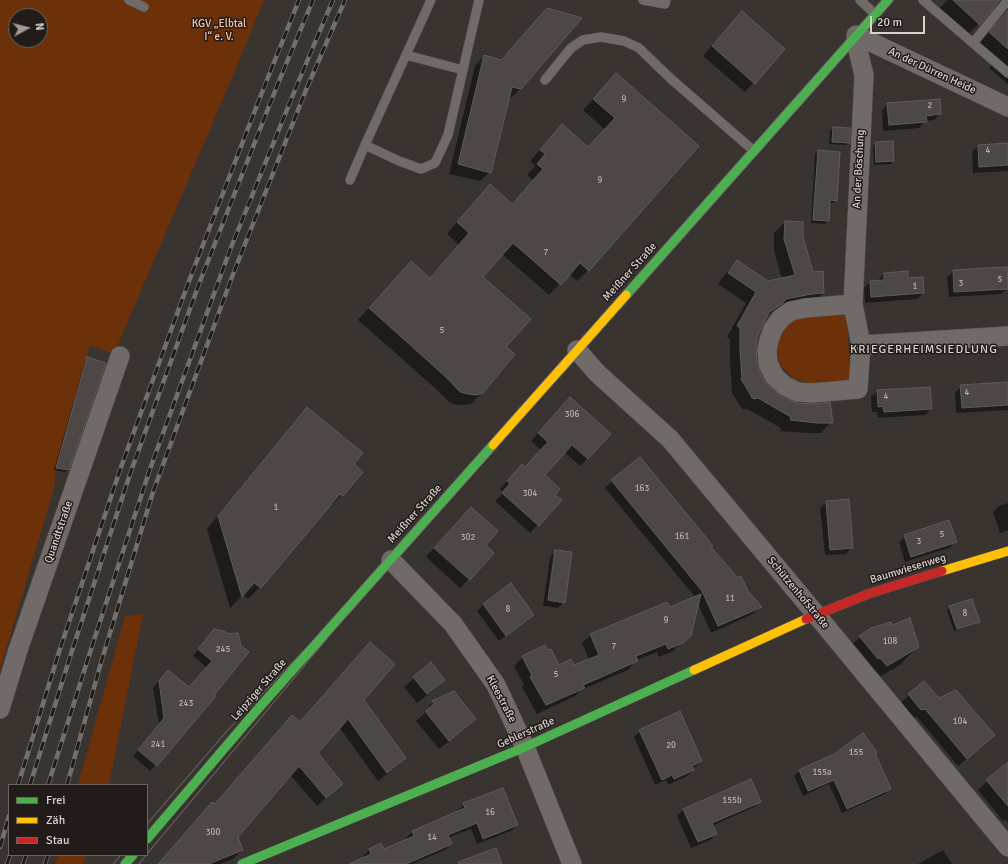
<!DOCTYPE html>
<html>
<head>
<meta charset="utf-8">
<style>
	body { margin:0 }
	#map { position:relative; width:1008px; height:864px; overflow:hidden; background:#3a3431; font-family:Signika,sans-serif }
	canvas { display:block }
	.legend { position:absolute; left:8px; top:784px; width:140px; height:72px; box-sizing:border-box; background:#211c19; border:1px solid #6b6461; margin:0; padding:5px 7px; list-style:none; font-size:12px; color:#d9d1ce }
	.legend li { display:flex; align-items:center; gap:8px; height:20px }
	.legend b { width:20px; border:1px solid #6b6461 }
	.north { position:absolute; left:8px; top:8px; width:40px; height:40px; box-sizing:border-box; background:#211c19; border:1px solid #6b6461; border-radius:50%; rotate:83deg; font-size:11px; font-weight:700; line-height:16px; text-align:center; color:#d9d1ce }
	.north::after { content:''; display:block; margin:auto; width:14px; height:18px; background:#a19a97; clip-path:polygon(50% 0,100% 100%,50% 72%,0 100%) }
	.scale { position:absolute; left:870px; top:16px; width:55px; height:18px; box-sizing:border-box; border:2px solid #d9d1ce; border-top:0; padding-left:5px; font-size:12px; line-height:14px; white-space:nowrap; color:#d9d1ce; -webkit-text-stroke:3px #211c19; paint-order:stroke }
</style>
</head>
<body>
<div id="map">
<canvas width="1008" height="864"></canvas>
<ul class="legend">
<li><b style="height:5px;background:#4caf50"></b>Frei</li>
<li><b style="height:5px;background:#ffc107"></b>Zäh</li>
<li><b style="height:5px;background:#c62828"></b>Stau</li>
</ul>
<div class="north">N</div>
<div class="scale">20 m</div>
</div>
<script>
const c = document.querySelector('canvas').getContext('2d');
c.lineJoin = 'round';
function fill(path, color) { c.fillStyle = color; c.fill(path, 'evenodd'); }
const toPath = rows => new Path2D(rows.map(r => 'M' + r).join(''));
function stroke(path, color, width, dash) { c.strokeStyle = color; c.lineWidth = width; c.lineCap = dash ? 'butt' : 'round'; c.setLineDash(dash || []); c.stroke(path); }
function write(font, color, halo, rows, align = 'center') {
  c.font = font + ' Signika,sans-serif'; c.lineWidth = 3; c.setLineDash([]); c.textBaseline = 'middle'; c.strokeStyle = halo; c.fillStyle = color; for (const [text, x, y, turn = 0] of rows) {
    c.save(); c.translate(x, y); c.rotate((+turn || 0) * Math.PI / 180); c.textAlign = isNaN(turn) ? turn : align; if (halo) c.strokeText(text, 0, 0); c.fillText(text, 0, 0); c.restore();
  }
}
fill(toPath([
	[0,0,264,0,237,66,114,354,90,345,56,468,54,489,0,670],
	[16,16,40,16,40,40,16,40],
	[846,311,851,381,818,385,794,379,780,364,775,342,782,325,806,314],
	[143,614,109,785,78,785,125,616],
	[58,855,88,855,82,864,55,864]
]), '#6c3108');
fill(toPath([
	[947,0,1001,0,967,36,938,10],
	[1008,6,1008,84,989,68,996,61,978,45,1001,17,1002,12],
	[538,19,520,89,511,98,508,97,490,172,480,181,449,174,475,66,484,56,500,60],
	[733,22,783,49,745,92,703,56],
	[616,74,697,146,588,270,577,281,569,274,549,295,502,254,482,277,505,347,482,393,471,404,465,405,456,405,449,402,436,389,358,320,400,273,429,279,459,245,447,234,479,196,511,204,533,180,527,175,535,166,530,161,562,125,588,148,605,130,583,110],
	[939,100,940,114,934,120,925,121,919,128,883,131,882,110,888,104],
	[833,128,849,142,846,145,829,144,830,131],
	[875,143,893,161,891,164,874,165,873,146],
	[1008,144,1008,171,973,173,972,152,978,146],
	[818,151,836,200,833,203,829,203,828,221,825,224,811,223,815,154],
	[785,222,802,237,812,273,823,293,812,304,801,304,774,310,765,317,756,337,756,364,763,381,780,397,831,422,821,433,806,433,780,431,781,428,747,409,742,409,731,391,732,389,730,362,730,339,727,337,746,303,718,284,727,272,737,261,768,282,782,279,774,250,774,233],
	[954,271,1008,288,1001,294,949,297,947,277],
	[907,272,908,280,923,293,917,299,865,303,864,288,870,282,878,282,878,280,884,274],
	[87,358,68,470,65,472,54,470,85,361],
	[1008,383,1008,410,956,413,955,393,961,386],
	[877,391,931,409,925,415,878,418,877,412,872,412,871,397],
	[562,406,588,458,580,466,564,452,544,476,554,495,560,500,530,533,495,501,504,492,500,489,514,473,525,468,541,450,531,441],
	[307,408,352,464,342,495,330,507,328,506,260,587,248,599,243,595,230,608,207,529,295,421],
	[612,481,710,547,760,607,753,614,711,633,698,604,690,635,673,651,659,657,657,652,637,660,628,670,581,690,575,696,537,714,522,687,524,685,514,666,523,657,559,666,573,666,589,660,582,643,591,635,669,608,695,597,605,488],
	[827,502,852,547,846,554,825,555,820,508],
	[1008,503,1008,530,1000,533,993,512,999,506],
	[462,517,484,545,469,579,460,588,426,557],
	[905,536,955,542,949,548,905,562,899,542],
	[556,551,564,602,558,608,543,606,550,557],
	[510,585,533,615,527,621,499,641,477,611,483,605],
	[950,607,979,622,976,624,954,631,947,610],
	[891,626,917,647,900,665,869,683,842,654,860,637,872,629],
	[208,636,240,646,156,765,150,771,133,756,159,725,153,688,162,677,189,688,206,667,193,656],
	[370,643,363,700,405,758,396,767,378,781,339,727,317,753,342,783,317,806,290,775,237,836,242,850,233,859,220,864,158,864,203,812,212,803,214,805,299,723,361,652],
	[414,678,444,680,435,689,417,703,404,687],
	[909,695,938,700,993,735,985,744,958,766,917,717,912,718,901,703],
	[433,702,475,719,466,728,439,749,416,721,425,713,424,711],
	[640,731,701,761,695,767,692,768,693,770,687,776,668,785,666,780,655,785,634,737],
	[874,753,890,788,885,794,842,813,829,784,803,796,794,776,799,771],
	[1008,763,1008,822,1006,819,1003,821,978,790,987,781],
	[760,801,754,807,712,826,716,834,710,840,691,848,677,816,683,810],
	[464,804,517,825,511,831,477,844,471,829,448,838,451,844,445,850,412,864,352,864,364,859,363,856,369,850,381,845,383,850,407,840,406,838,412,832,458,812,458,810],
	[943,850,952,864,918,864]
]), '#0007');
const building = toPath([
	[953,0,1000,0,980,25,953,0],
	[547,8,582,18,521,89,512,87,491,173,458,164,484,55,501,60,547,8],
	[1008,10,1008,49,989,32,1008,10],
	[742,11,785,49,755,84,712,46,742,11],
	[616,73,699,146,589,271,580,263,561,285,513,243,483,277,531,319,506,347,515,354,483,393,477,395,468,394,460,392,447,378,369,308,411,261,430,278,469,233,457,222,490,184,512,204,543,169,537,164,545,154,540,150,562,124,588,147,615,118,593,99,616,73],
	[940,99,941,114,926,116,927,122,889,125,887,103,940,99],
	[833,127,850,128,850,143,832,142,833,127],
	[893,141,894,161,876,162,875,142,893,141],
	[1008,143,1008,165,979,167,978,145,1008,143],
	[818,150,840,152,837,201,830,200,829,221,813,220,818,150],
	[785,221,803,222,803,237,813,272,823,271,824,293,812,294,786,299,782,304,769,312,757,337,756,351,757,364,764,381,767,384,780,396,797,403,813,404,830,402,833,423,817,423,790,420,791,417,758,398,753,399,741,379,742,377,740,351,740,328,737,326,756,292,728,273,737,260,768,281,795,275,784,239,785,221],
	[1007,267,1008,289,954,292,953,270,1007,267],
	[908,271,908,278,923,277,924,293,871,297,870,281,884,280,884,273,908,271],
	[87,357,106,363,69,470,56,468,87,357],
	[1008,382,1008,405,962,408,960,385,1008,382],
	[930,387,932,409,884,412,883,406,878,407,877,390,930,387],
	[570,397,611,434,588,459,572,445,545,475,560,489,555,495,562,500,539,526,502,493,510,483,507,481,522,464,525,467,548,442,538,433,570,397],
	[307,407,363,453,354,464,363,472,343,496,340,494,261,588,254,583,242,597,218,516,307,407],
	[640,457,713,546,711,547,738,578,741,576,748,591,762,607,718,626,702,591,611,480,640,457],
	[849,499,853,548,830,550,826,501,849,499],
	[471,507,498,531,486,545,494,553,470,580,434,548,471,507],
	[949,520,957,542,911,557,904,535,949,520],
	[555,550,572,552,565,603,548,600,555,550],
	[511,583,534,615,506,636,483,604,511,583],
	[701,594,691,636,683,643,668,649,666,644,636,656,638,661,583,685,585,688,546,705,530,677,532,676,522,656,545,645,548,650,551,649,559,665,571,659,574,665,599,655,590,634,667,602,670,607,701,594],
	[972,599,980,622,957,629,949,606,972,599],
	[910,618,919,647,887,666,880,658,878,659,859,636,871,628,891,622,892,625,910,618],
	[214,629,224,631,228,634,238,633,241,645,249,652,214,695,216,696,157,766,138,750,164,718,159,681,168,670,189,687,212,661,198,649,214,629],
	[370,642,395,664,364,700,406,758,387,773,348,719,318,753,343,784,326,798,299,766,238,837,243,850,209,864,158,864,212,802,215,804,292,715,300,722,370,642],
	[431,662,445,680,427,694,413,677,431,662],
	[924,681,939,698,956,690,995,735,967,759,925,709,921,710,908,694,924,681],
	[454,691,476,719,449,741,425,711,434,704,432,701,454,691],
	[680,711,702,761,692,766,694,770,674,779,672,775,662,780,639,730,680,711],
	[863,733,877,752,875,753,891,789,847,809,834,780,808,791,799,770,834,754,863,733],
	[1008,762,1008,806,986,780,1008,762],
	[751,779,761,802,712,823,717,834,698,842,683,809,751,779],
	[503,788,518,825,483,839,477,823,448,835,452,844,406,864,349,864,371,854,369,849,381,843,384,849,414,836,412,831,465,808,463,803,503,788],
	[496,848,502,864,458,864,458,862,496,848]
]);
fill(building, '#4d4846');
stroke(building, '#605b58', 1);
const lane = toPath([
	[129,0,144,7],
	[643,0,665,4,666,0],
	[860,0,875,14],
	[923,0,973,43,1008,0],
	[973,43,1008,73],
	[406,55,431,0],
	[545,80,571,48,583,40,601,37,624,41,639,48,670,78,754,151],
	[365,145,399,161,421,169,435,163,448,135,479,0],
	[350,180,365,145,406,55,463,70]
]);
const street = toPath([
	[853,304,864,75,856,42,856,35,1008,107],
	[853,304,861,345,858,389,812,393,798,392,785,386,774,376,768,363,767,350,769,340,773,329,781,318,791,311,805,308,853,304],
	[861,345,1008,336],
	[577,350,597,373,670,439,809,606,1008,847],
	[391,560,453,624,496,685,525,747,572,864],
	[0,709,18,650,120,356]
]);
const fast = toPath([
	[626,295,888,0],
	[147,839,257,710,493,445],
	[125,864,133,855],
	[242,864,525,747,694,670]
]);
const slow = toPath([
	[493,445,626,295],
	[942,571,1008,551],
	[694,670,806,619]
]);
const jam = toPath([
	[806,619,868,594,942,571]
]);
stroke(lane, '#56504d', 10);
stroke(street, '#56504d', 20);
stroke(fast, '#56504d', 10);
stroke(slow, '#56504d', 10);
stroke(jam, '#56504d', 10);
stroke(lane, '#706b68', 9);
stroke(street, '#706b68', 19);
stroke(fast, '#4caf50', 9);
stroke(slow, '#ffc107', 9);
stroke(jam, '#c62828', 9);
stroke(toPath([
	[147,824,226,732,309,645,882,0],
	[147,854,335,629,546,392,583,351,894,0],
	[113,864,121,855],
	[139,864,146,855]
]), '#736f6d', 1);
const rail = toPath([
	[18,785,59,652,120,470,189,281,259,100,299,0],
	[30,785,70,657,130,474,199,284,277,86,313,0],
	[48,785,94,640,150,469,230,250,297,85,333,0],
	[67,785,100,666,153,492,232,277,306,90,345,0],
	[0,847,9,816],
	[7,864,10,855],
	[23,864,26,855],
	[45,864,48,855]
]);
stroke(rail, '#736f6d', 4.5);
stroke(rail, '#211c19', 3, [9]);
write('9px', '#b6afac', null, [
	["9",624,100],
	["2",930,106],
	["4",988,151],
	["9",600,181],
	["7",546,253],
	["5",1000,280],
	["3",961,284],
	["1",915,287],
	["5",442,331],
	["4",967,393],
	["4",886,397],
	["306",572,415],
	["163",642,489],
	["304",530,494],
	["1",276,508],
	["5",942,535],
	["161",682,537],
	["302",468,538],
	["3",919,542],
	["11",730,599],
	["8",508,610],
	["8",965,614],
	["9",666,621],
	["108",890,642],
	["7",614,647],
	["245",223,650],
	["5",556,675],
	["243",186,704],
	["104",960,722],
	["241",158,745],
	["20",671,746],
	["155",856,753],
	["155a",822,773],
	["155b",732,801],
	["16",490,813],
	["300",213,833],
	["14",432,838]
]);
write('11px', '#ffc1a2', '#211c19', [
	["KGV „Elbtal",219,24],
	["I“ e. V.",219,37]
]);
write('11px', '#d9d1ce', '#211c19', [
	["An der Dürren Heide",932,71,25],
	["An der Böschung",859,169,-87],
	["Meißner Straße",630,272,-48],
	["Meißner Straße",415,514,-48],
	["Quandtstraße",59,532,-71],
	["Baumwiesenweg",908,569,-17],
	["Schützenhofstraße",798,593,50],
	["Leipziger Straße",259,690,-49],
	["Kleestraße",501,699,62],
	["Geblerstraße",526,733,-24]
]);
c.letterSpacing = '1px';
write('12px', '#d9d1ce', '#211c19', [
	["KRIEGERHEIMSIEDLUNG",924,350]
]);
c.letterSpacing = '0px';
</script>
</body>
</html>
